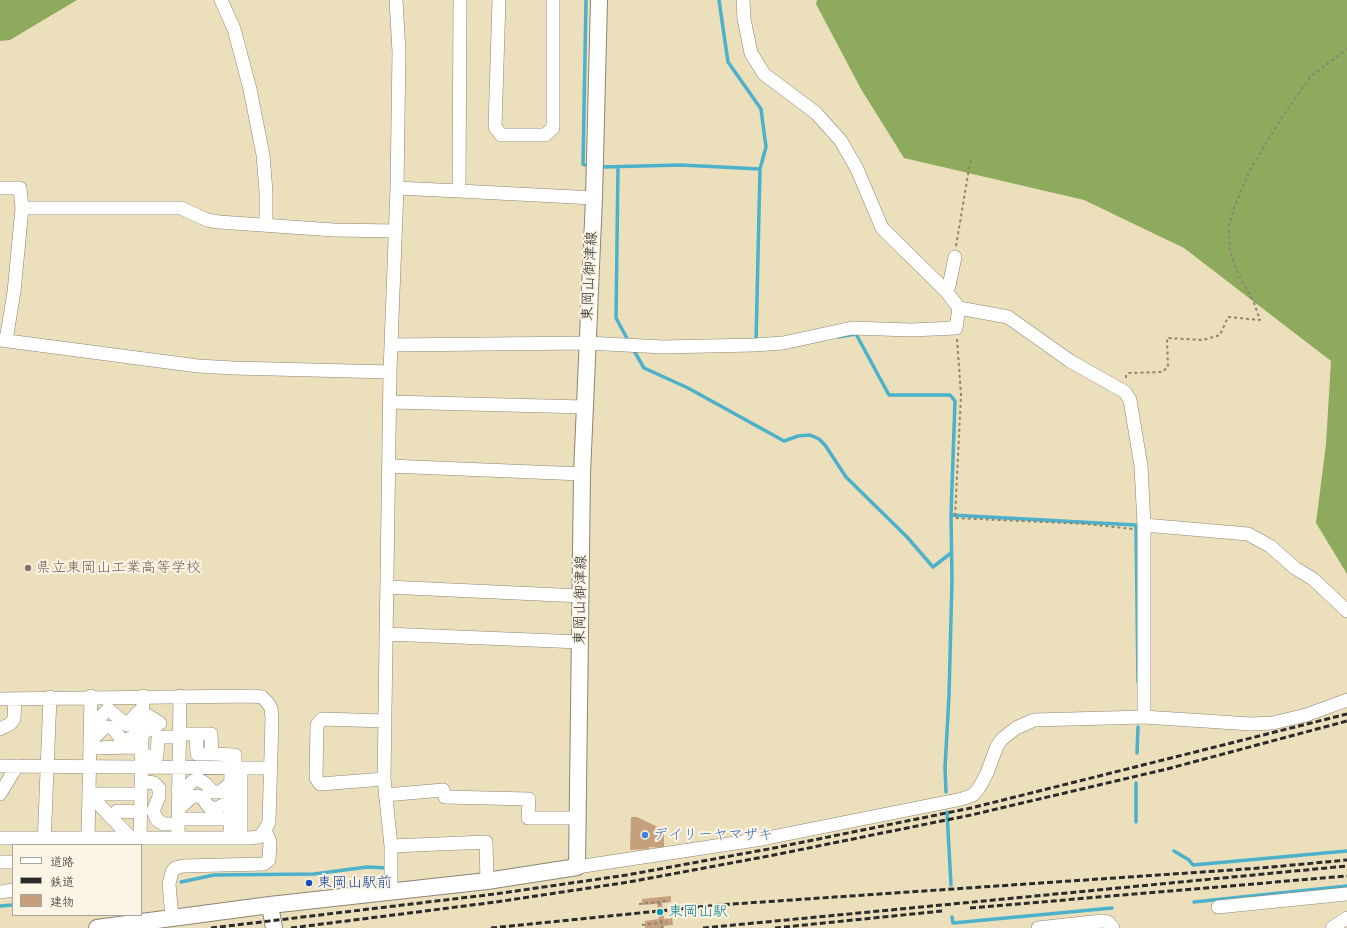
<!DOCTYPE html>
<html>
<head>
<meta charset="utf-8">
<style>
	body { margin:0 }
	#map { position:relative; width:1347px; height:928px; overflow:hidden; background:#ecdfbc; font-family:Itim,"Klee One",sans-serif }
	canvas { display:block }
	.legend { position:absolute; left:12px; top:844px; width:130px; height:72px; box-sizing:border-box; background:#fcf5e5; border:1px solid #a8a49b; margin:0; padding:5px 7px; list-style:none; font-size:12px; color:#2b2b2b }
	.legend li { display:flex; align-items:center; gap:8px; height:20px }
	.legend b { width:20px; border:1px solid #a8a49b }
</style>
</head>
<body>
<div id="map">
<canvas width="1347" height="928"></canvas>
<ul class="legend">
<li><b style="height:5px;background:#fff"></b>道路</li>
<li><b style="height:5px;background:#2b2b2b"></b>鉄道</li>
<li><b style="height:11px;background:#c69f7c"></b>建物</li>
</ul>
</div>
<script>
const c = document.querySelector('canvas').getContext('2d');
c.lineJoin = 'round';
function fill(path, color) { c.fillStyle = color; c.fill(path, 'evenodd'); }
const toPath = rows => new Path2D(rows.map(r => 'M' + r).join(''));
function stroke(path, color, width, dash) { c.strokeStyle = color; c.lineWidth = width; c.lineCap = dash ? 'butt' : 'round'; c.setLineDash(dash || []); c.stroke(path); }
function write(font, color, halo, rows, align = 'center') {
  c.font = font + ' Itim,"Klee One",sans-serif'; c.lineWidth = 4; c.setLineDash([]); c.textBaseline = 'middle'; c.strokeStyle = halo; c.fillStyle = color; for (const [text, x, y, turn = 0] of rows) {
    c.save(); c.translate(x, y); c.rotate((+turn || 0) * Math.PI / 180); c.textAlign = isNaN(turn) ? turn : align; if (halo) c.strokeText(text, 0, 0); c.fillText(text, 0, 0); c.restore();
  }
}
fill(toPath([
	[0,0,77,0,10,40,0,41],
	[817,0,1347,0,1347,574,1316,523,1326,444,1331,361,1184,248,1084,200,904,158,861,89,816,4]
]), '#8eaa5c');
stroke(toPath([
	[719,0,728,62,761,109,766,147,760,169,756,342],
	[585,165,583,164,586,0],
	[602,167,681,165,760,169],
	[618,167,616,318,629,342],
	[838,337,856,334,889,395,950,395,955,401,951,515,952,579,949,696,945,768,946,792],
	[633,349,644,368,688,388,784,441,798,436,810,435,819,439,825,445,846,477,907,537,933,567,951,553],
	[951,515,1136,525,1138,682],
	[1137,753,1138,727],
	[947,812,951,885],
	[1136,822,1136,783],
	[1174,851,1189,860,1193,865,1347,851],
	[181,882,214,875,314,874,367,867,388,868],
	[1194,902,1347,886],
	[0,906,13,905],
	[952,917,953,923,1112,908]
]), '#4cb1cb', 3.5);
fill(toPath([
	[631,817,637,817,664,830,664,848,649,847,649,849,630,850],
	[671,896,671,902,662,903,664,919,672,918,673,925,664,926,664,928,645,928,645,921,659,919,657,904,642,905,642,899]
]), '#c69f7c');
const minor = toPath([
	[221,0,234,29,250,89,263,155,266,192,266,224],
	[499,0,495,127,501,135,545,135,553,128,553,0],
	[743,0,744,19,751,53,764,74,816,113,841,141,857,169,882,228,946,291,959,308,1008,317,1070,361,1125,392,1130,400,1141,466,1144,525,1144,717],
	[0,188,20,188,22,208,14,292,6,340],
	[397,188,459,191,460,0],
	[459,191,594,198],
	[22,208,181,208,207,220,219,222,334,230,395,231],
	[946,291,949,286,955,257],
	[0,340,198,366,233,368,390,372],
	[392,345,587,343,663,347,754,345,783,343,852,328,911,330,956,328,959,308],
	[390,402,585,407],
	[389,466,582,474],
	[1144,525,1248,534,1270,546,1295,568,1313,579,1347,611],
	[387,587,581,596],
	[386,634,580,642],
	[0,699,254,696,262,697,267,702,271,708,272,718,269,822,265,830,259,837,249,838,0,838],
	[91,720,98,720,108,709,127,725,138,712,142,712,160,723,142,734],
	[0,729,10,724,14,719,15,699],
	[179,734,211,734,212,754,235,755,235,768],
	[196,734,197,754,212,754],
	[91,735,97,735,104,728,108,727,113,728,121,739,125,740,133,737,137,731,142,730],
	[90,748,135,747],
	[141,756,157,756,158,737,179,737],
	[0,766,270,768],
	[384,779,320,784,316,778,317,725,322,719,385,721],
	[141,781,154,783,159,788,159,797,153,811,157,820,164,824,178,824],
	[178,790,184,790,193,781,198,779,206,784,213,792,220,792,231,783],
	[0,794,17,766],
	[89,794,131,838],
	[89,794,140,794],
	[385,795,443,790,445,797,529,799,528,818,577,818],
	[178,805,183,805,192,797,197,796,202,797,208,806,215,809,231,801],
	[117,811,140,812],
	[178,819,230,819],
	[88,838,91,696],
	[140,838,143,696],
	[178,838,180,696],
	[230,838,231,767],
	[241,838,241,768],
	[44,845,50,697],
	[391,846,486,842,487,881],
	[0,862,13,862],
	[577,867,762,839,962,799,973,795,979,788,987,773,997,746,1002,739,1016,728,1034,720,1144,717,1251,724,1273,723,1306,715,1347,700],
	[391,891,391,846,384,779,390,372,397,188,399,52,396,0],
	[0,892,13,890],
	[1218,907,1347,894],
	[172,918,169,884,172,872,175,868,183,866,264,864,269,860,270,842,265,830],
	[1038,928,1102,921,1108,922,1113,928],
	[1332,928,1347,918]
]);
const major = toPath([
	[270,905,274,928],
	[97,928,270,905,487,881,577,867,582,474,594,198,599,0]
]);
stroke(minor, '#8c8574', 14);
stroke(major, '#8c8574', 18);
stroke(toPath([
	[956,246,971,157],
	[957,339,961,395,955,518,1087,524,1133,529],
	[1126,378,1126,375,1129,373,1162,372,1168,367,1167,338,1203,340,1220,335,1228,317,1260,320,1254,303,1236,269,1230,252,1229,226,1234,208,1250,170,1280,120,1311,76,1347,49],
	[659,902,662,928],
	[639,904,666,901],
	[642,925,667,922]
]), '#8c8574', 2, [3, 3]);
stroke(minor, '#fff', 13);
stroke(major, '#fff', 16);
stroke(toPath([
	[970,908,1347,876],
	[211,928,495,894,627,875,774,848,971,808,1347,714],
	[291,928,496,902,629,882,774,855,971,815,1167,769,1347,721],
	[491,928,718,905,1261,868,1347,860],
	[703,928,1347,866],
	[775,928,942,911]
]), '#2b2b2b', 3, [6, 3]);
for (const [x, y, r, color] of [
	[28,568,4,"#8d6e63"],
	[645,835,4,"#3f7fe0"],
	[309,883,4,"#1a4fb4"],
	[660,912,4,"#0f9aa8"]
]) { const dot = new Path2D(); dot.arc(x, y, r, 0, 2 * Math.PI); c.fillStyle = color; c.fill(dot); stroke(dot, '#fcf5e5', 1.5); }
write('15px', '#2b2b2b', '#fcf5e5', [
	["東岡山御津線",590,276,-87],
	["東岡山御津線",581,600,-89]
]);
write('15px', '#785e54', '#fcf5e5', [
	["県立東岡山工業高等学校",36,568]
], 'left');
write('15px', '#366cbe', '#fcf5e5', [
	["デイリーヤマザキ",653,835]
], 'left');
write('15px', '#164399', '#fcf5e5', [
	["東岡山駅前",317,883]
], 'left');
write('15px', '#0d838f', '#fcf5e5', [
	["東岡山駅",668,912]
], 'left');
</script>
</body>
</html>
